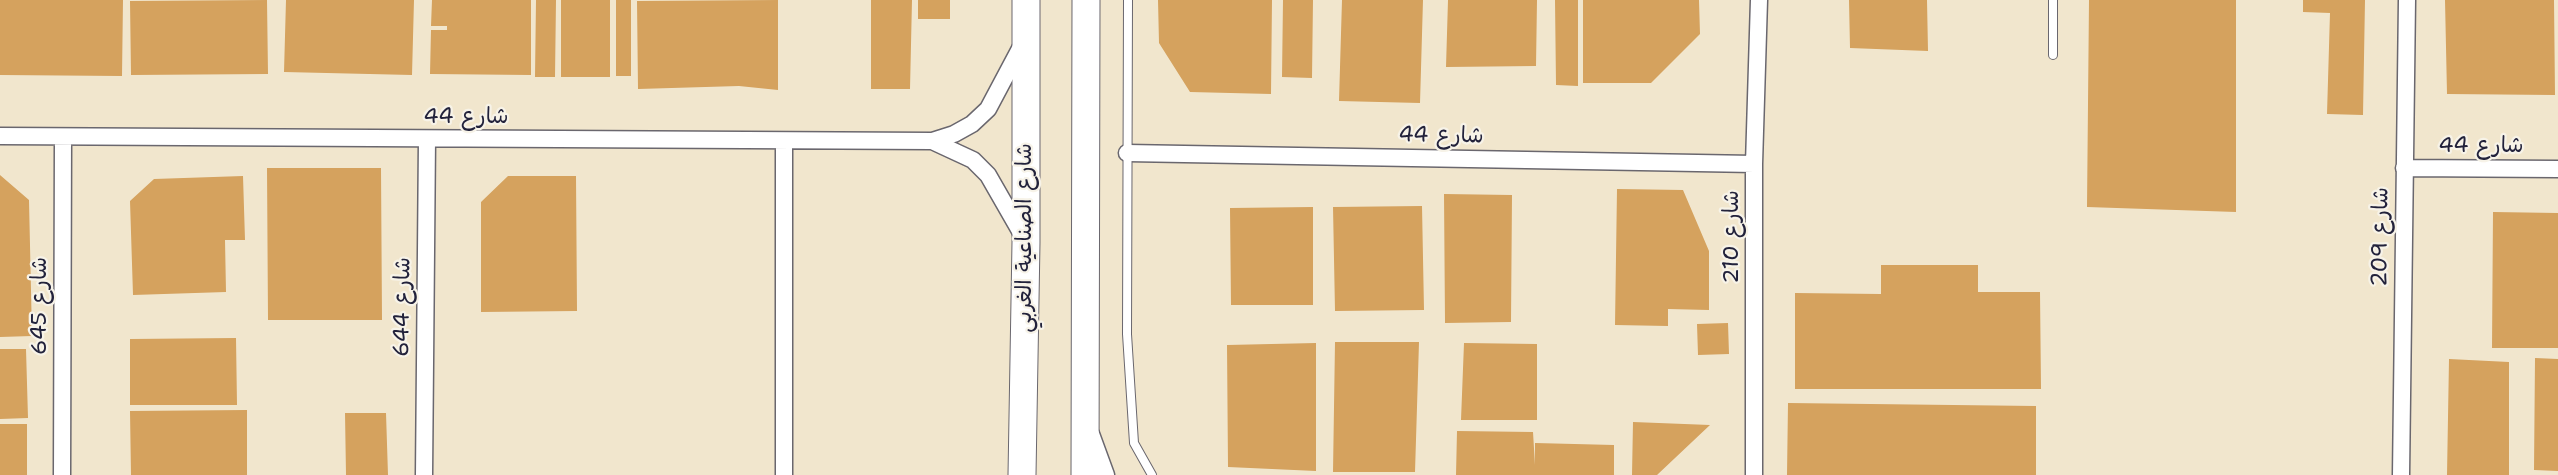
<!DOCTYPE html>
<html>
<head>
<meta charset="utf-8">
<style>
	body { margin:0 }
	canvas { display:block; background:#f1e6cd }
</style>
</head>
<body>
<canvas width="2558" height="475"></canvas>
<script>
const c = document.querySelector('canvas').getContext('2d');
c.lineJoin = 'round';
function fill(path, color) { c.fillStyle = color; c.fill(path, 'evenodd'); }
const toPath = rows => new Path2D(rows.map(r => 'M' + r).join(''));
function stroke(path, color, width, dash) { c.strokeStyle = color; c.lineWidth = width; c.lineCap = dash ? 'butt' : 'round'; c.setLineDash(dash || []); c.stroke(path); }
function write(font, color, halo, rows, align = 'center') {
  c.font = font + ' "Shantell Sans","Playpen Sans Arabic",sans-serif'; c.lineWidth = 4.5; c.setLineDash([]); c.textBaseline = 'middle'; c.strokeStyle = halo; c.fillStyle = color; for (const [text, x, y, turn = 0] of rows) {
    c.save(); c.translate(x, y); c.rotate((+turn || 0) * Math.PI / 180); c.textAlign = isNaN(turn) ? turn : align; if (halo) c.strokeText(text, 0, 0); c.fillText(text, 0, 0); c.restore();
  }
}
fill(toPath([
	[0,0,123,0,122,76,0,75],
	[267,0,268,74,131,75,130,1],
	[286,0,414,0,412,75,284,72],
	[432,0,531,0,531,75,430,74,431,30,447,30,447,26,431,26],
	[536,0,556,0,555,77,535,77],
	[561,0,610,0,610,77,561,77],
	[616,0,631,0,631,76,616,76],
	[778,0,778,90,739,86,638,89,637,1],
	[871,0,912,0,910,89,871,89],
	[918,0,950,0,950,19,918,19],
	[1158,0,1272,0,1271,94,1190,92,1159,43],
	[1283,0,1313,0,1312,78,1282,77],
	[1342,0,1423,0,1420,103,1339,101],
	[1448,0,1537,0,1536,66,1446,67],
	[1555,0,1578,0,1578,86,1556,85],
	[1583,0,1699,0,1700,34,1651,83,1583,83],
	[1849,0,1927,0,1928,51,1850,48],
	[2089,0,2236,0,2236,212,2087,207],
	[2303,0,2365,0,2363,115,2327,114,2330,13,2303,12],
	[2445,0,2554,0,2555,95,2447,94],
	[267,168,381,168,382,320,268,320],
	[0,175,29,200,32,336,0,337],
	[243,176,245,240,225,240,226,292,133,295,130,201,154,179],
	[508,176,576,176,577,311,481,312,481,202],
	[1617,189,1683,190,1709,251,1709,310,1668,309,1668,326,1615,325],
	[1444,194,1512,195,1511,322,1445,323],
	[1422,206,1424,310,1335,311,1333,207],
	[1313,207,1313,305,1231,305,1230,208],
	[2493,212,2558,213,2558,348,2492,348],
	[1881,265,1978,265,1978,292,2040,292,2041,389,1795,389,1795,293,1881,294],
	[1728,323,1729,354,1698,355,1697,324],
	[236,338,237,405,130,405,130,339],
	[1335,342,1419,342,1415,472,1333,472],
	[1316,343,1316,471,1228,467,1227,345],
	[1464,343,1537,344,1537,420,1461,420],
	[0,349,26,349,28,418,0,419],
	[2535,358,2558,359,2558,471,2534,470],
	[2449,359,2509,362,2509,475,2447,475],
	[1788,403,2036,406,2036,475,1787,475],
	[247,410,247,475,131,475,130,411],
	[345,413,386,413,388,475,346,475],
	[1633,422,1710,425,1657,475,1632,475],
	[0,424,27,424,27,475,0,475],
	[1457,431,1533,432,1535,465,1535,443,1614,445,1614,475,1456,475]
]), '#d5a25e');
const lane = toPath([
	[1128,0,1127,334,1134,443,1152,475],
	[2053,55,2053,0]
]);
const street = toPath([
	[0,136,932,141,954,134,972,124,988,109,1022,45],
	[932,141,973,160,988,175,1023,236],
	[1127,153,1754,164],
	[2404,168,2558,169],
	[1091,434,1106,475],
	[62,475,63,138],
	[424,475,427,139],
	[784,475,784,141],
	[1754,475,1754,164,1759,0],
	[2401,475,2407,0]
]);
const primary = toPath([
	[1022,475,1026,242,1026,0],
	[1085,475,1086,0]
]);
stroke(lane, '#6a676e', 10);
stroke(street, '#6a676e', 19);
stroke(primary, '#6a676e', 29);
stroke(lane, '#fff', 8);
stroke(street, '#fff', 16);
stroke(primary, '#fff', 27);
write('22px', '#22223b', '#f7f3e8', [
	["شارع 44",466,117],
	["شارع 44",1441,136,1],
	["شارع 44",2481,146],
	["شارع 210",1732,237,-90],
	["شارع 209",2381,237,-89],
	["شارع الصناعية الغربي",1025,238,-90],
	["شارع 645",40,306,-90],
	["شارع 644",403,307,-89]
]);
</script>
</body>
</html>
